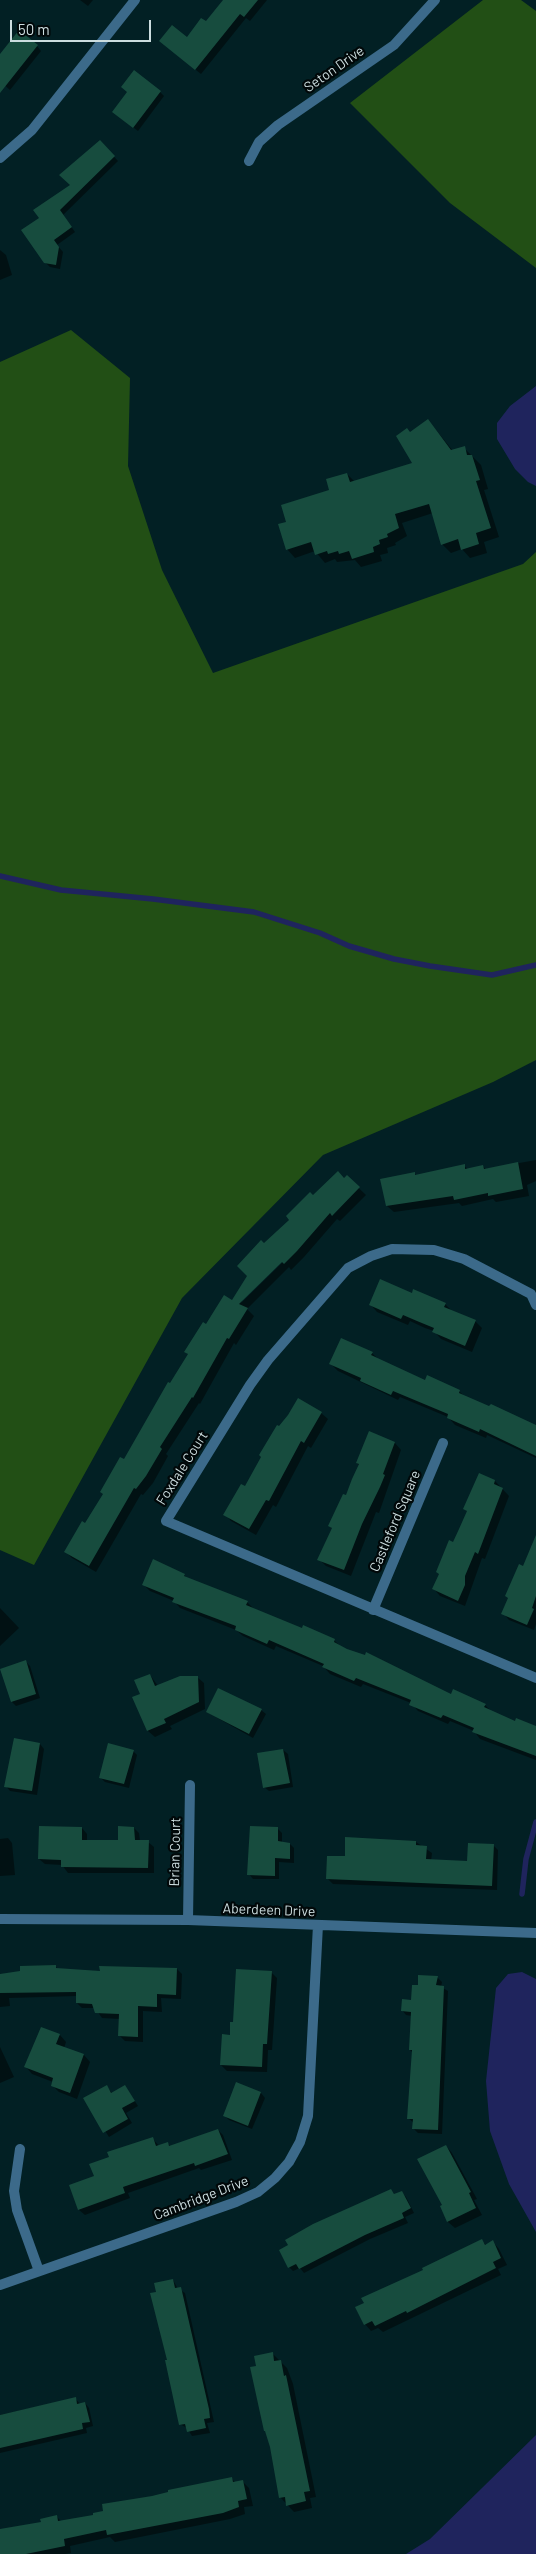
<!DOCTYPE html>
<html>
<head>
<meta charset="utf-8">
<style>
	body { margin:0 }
	#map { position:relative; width:536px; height:2554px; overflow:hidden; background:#022024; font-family:Barlow,sans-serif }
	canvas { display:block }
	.scale { position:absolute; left:10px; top:20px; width:141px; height:22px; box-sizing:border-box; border:2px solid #ccdddf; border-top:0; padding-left:6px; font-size:15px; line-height:18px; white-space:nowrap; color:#ccdddf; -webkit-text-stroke:4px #010809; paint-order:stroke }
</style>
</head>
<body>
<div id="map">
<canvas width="536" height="2554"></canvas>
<div class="scale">50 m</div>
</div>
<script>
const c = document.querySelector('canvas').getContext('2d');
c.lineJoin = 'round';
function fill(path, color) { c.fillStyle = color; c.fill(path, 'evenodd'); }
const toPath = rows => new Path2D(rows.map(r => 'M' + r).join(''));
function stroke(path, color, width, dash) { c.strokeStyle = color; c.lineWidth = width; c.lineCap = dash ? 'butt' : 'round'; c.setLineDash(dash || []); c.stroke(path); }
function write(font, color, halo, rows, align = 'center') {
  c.font = font + ' Barlow,sans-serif'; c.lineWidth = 4.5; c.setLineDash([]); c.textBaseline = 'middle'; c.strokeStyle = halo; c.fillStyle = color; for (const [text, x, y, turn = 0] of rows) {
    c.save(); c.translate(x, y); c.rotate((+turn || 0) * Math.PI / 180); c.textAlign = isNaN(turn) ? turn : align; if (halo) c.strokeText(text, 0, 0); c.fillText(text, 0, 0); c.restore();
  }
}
fill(toPath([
	[483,0,521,0,536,11,536,268,450,203,350,103],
	[71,330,130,378,128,466,162,570,213,673,523,564,536,552,536,1060,493,1082,323,1155,182,1298,34,1565,0,1550,0,362]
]), '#224f15');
fill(toPath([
	[536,386,536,486,528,482,515,469,497,439,497,423,510,406],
	[522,1972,536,1979,536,2232,509,2184,490,2131,486,2081,496,1988,508,1974],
	[536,2435,536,2554,406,2554,430,2539]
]), '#1f245d');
fill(toPath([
	[80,0,93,0,88,6],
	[225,0,267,0,250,21,246,18,201,74,166,46,187,38,206,23],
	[37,46,41,51,10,90,0,81,0,55],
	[128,92,160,92,164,96,138,131,113,112],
	[100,142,118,161,63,215,75,232,57,245,63,252,60,269,50,267,45,262,41,218,72,186],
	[0,250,6,255,12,275,0,280],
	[428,420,453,451,464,448,481,465,488,489,484,490,499,537,484,542,487,553,470,558,462,549,451,553,442,544,433,513,402,523,407,536,395,543,396,545,387,548,388,553,380,555,382,561,361,567,355,560,337,562,335,559,325,563,315,551,295,558,287,549,287,523,331,491,347,474,355,482,414,464,410,433],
	[536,1160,536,1181,527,1185,529,1196,496,1202,493,1199,462,1206,459,1203,394,1212,387,1206,414,1173,417,1176,464,1166,468,1169,482,1166,486,1169],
	[347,1177,366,1195,340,1221,337,1219,304,1257,291,1270,289,1267,247,1309,254,1316,236,1345,234,1343,200,1404,199,1403,166,1454,168,1456,153,1483,143,1495,141,1494,96,1572,72,1558,66,1552,86,1524,189,1355,186,1352,206,1326,232,1301,249,1276,264,1245,313,1197],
	[285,1256,287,1258,241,1303,244,1297],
	[413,1294,445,1304,452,1311,475,1321,482,1328,472,1352,441,1339,434,1331,425,1328,410,1321,408,1325,377,1312,371,1305],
	[372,1353,378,1359,425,1381,459,1391,466,1398,536,1426,536,1458,487,1435,486,1438,455,1425,448,1417,400,1397,398,1400,338,1371,331,1364],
	[321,1413,328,1419,311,1448,308,1446,276,1507,273,1505,256,1535,231,1521,225,1514,246,1488],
	[370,1432,395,1443,401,1450,379,1513,376,1512,351,1576,326,1566,319,1559,333,1529,330,1526,346,1497,359,1465,357,1463],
	[495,1481,509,1496,485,1559,482,1558,465,1606,440,1596,434,1589,468,1512,465,1509],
	[536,1539,536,1624,534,1630,509,1620,503,1613],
	[184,1575,189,1580,247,1602,254,1609,302,1630,334,1640,341,1647,452,1695,485,1705,491,1711,515,1722,536,1727,536,1760,480,1739,474,1731,450,1721,448,1724,418,1711,411,1703,363,1684,361,1687,330,1674,323,1666,276,1646,274,1650,243,1636,236,1630,180,1608,174,1601,150,1591,143,1584],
	[0,1608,19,1628,0,1646],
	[26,1662,30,1666,40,1698,16,1706,12,1702],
	[150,1675,158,1686,197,1677,204,1683,205,1709,170,1726,172,1729,155,1737,148,1731,134,1698,142,1694],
	[261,1710,266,1714,253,1738,207,1712],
	[40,1744,44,1749,37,1795,10,1791,6,1786],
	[283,1750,288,1754,293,1787,269,1791,264,1787],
	[133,1751,137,1755,129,1788,105,1782,100,1777],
	[82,1828,87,1834,87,1841,119,1842,134,1828,139,1833,140,1841,148,1842,154,1847,154,1873,68,1873,62,1865,45,1864,39,1859],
	[277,1828,282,1833,282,1843,290,1844,294,1848,294,1863,279,1862,279,1879,253,1879,249,1874],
	[8,1838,12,1843,15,1875,0,1876,0,1839],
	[416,1842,432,1853,431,1861,469,1862,493,1845,498,1850,497,1890,333,1884,327,1878,346,1857],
	[56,1967,58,1969,101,1972,177,1969,182,1974,181,1999,161,1998,162,2012,143,2011,143,2042,125,2041,120,2036,120,2019,102,2018,95,2008,82,2008,77,2003,77,1996,9,1998,10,2006,0,2007,0,1975],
	[271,1972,277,1978,272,2050,268,2050,267,2072,227,2071,221,2065,231,2036],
	[437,1977,442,1982,441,1987,448,1991,442,2134,418,2133,413,2128,414,2123,408,2118,413,2053,410,2050,412,2016,406,2015,402,2010,413,2001,419,1986],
	[60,2035,66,2042,64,2048,84,2055,90,2062,77,2099,59,2092,52,2085,53,2082,32,2074,26,2067],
	[0,2047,14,2077,0,2083],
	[237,2084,261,2093,265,2098,252,2129,229,2120,225,2116],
	[106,2086,112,2093,125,2086,138,2106,126,2113,132,2123,109,2137,85,2099],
	[218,2130,223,2135,232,2160,201,2170,199,2168,128,2193,130,2198,85,2215,79,2210,70,2186,95,2177,153,2139,159,2146,167,2143,171,2147],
	[446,2146,452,2153,477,2199,474,2200,482,2215,455,2228,448,2222,441,2207,443,2206],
	[391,2190,395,2195,401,2192,406,2197,414,2213,405,2217,408,2223,370,2239,304,2273,300,2268,293,2271,289,2267],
	[482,2241,486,2245,493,2242,499,2249,507,2265,498,2269,501,2275,383,2332,378,2328,371,2331,365,2324,425,2270],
	[173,2280,178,2289,185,2293,214,2422,207,2423,210,2433,192,2436,187,2428,180,2424,158,2293],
	[272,2353,287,2368,293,2384,316,2497,310,2498,312,2508,294,2512,280,2497,257,2367],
	[75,2398,80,2404,85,2403,89,2408,93,2426,86,2428,87,2433,0,2453,0,2415],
	[231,2478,236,2483,242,2481,249,2488,253,2506,244,2507,245,2514,230,2519,115,2542,110,2537,70,2546,71,2553,65,2554,0,2554,0,2530,42,2523,57,2517,62,2522,95,2516,152,2498]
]), '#0007');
stroke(toPath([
	[0,876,61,890,153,899,254,912,320,933,349,946,394,959,430,966,492,975,536,965],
	[522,1894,526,1859,536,1822]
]), '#1f245d', 5.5);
fill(toPath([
	[223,0,258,0,244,17,240,14,195,70,159,41,172,25,187,37,201,18,206,21],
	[19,30,38,45,0,93,0,54],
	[134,70,161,91,133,128,112,112,127,92,121,87],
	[100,140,115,156,60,210,72,227,54,240,59,247,56,265,44,263,21,230,39,218,33,210,70,185,59,175],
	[428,419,451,450,465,446,467,455,472,455,480,480,476,481,491,528,476,533,479,544,461,550,458,539,441,545,429,504,395,514,399,528,387,534,388,537,379,540,380,544,373,547,374,552,352,559,349,551,339,554,338,551,328,554,327,551,315,555,311,542,286,550,278,524,286,522,281,505,329,490,326,479,347,473,350,482,412,463,396,436,407,428,410,432],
	[518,1162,523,1189,488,1196,488,1193,454,1200,453,1196,386,1206,380,1179,415,1172,415,1175,465,1164,465,1169,483,1165,484,1169],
	[338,1171,344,1178,347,1175,360,1187,332,1216,330,1213,297,1251,284,1264,282,1262,239,1304,248,1308,229,1339,227,1338,193,1398,192,1397,160,1447,162,1449,146,1476,136,1489,134,1488,89,1566,64,1552,82,1521,85,1523,103,1494,100,1492,120,1457,124,1459,168,1382,170,1383,188,1354,184,1352,203,1322,206,1324,224,1295,232,1300,247,1276,237,1266,261,1240,264,1243,289,1220,286,1216,310,1192,313,1195],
	[380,1279,412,1293,413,1289,446,1303,444,1307,476,1320,465,1346,432,1332,434,1328,417,1321,403,1315,401,1319,369,1305],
	[341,1338,373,1352,371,1355,425,1380,427,1375,460,1390,459,1393,489,1406,491,1404,536,1425,536,1456,480,1429,479,1432,447,1418,448,1414,393,1391,391,1395,360,1381,361,1378,329,1364],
	[298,1398,322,1412,304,1443,301,1441,269,1501,266,1500,249,1529,223,1515,241,1484,245,1486,261,1457,259,1455,277,1425,279,1426,288,1415],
	[369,1431,395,1442,383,1474,385,1475,380,1487,362,1524,344,1570,317,1560,332,1528,328,1526,343,1494,346,1495,352,1479,359,1464,356,1463],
	[479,1473,495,1480,494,1484,503,1488,478,1554,475,1552,465,1576,465,1585,458,1601,432,1589,439,1574,436,1572,449,1540,453,1542,459,1529,467,1511,463,1509],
	[536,1535,536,1596,532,1608,534,1609,527,1625,501,1614,508,1598,505,1596,519,1564,523,1566],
	[153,1559,185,1574,184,1576,248,1601,246,1605,302,1628,303,1625,335,1639,334,1642,347,1649,365,1655,366,1652,451,1694,453,1689,486,1704,484,1707,515,1721,516,1718,536,1726,536,1756,472,1732,474,1728,443,1715,441,1718,409,1705,411,1700,356,1678,354,1681,322,1667,324,1664,269,1640,267,1644,235,1630,236,1626,172,1602,174,1598,142,1585],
	[26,1660,36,1694,11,1702,0,1669],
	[150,1674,155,1686,180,1676,198,1676,199,1702,164,1719,166,1723,147,1731,132,1697,140,1694,134,1680],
	[218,1688,262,1709,249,1734,206,1712],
	[14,1738,40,1743,32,1791,4,1787],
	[108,1743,134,1750,124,1784,99,1778],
	[283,1749,290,1783,263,1788,257,1753],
	[39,1826,82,1827,82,1840,118,1840,118,1826,134,1827,135,1840,149,1840,148,1868,61,1867,61,1860,38,1859],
	[250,1826,278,1827,278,1841,290,1843,290,1859,275,1858,275,1876,247,1875],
	[345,1837,416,1841,416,1845,427,1846,426,1859,467,1861,468,1843,494,1844,492,1886,326,1879,327,1856,345,1856],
	[56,1965,56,1968,100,1971,99,1966,177,1968,176,1995,157,1994,157,2007,138,2006,138,2037,118,2036,119,2014,95,2013,92,2004,76,2003,76,1992,0,1993,0,1974,20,1971,20,1966],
	[236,1969,272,1971,267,2044,263,2044,262,2067,220,2065,222,2034,230,2035,230,2022,233,2022],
	[418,1975,438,1976,436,1985,444,1986,438,2130,412,2129,413,2119,407,2119,412,2050,409,2050,411,2012,401,2011,402,1999,411,2000,412,1985,418,1985],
	[41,2027,60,2034,56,2044,84,2054,70,2093,51,2086,53,2078,24,2067],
	[236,2082,261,2092,248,2126,223,2116],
	[107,2085,111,2093,125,2085,135,2101,122,2108,128,2119,103,2133,83,2098],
	[218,2129,228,2154,195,2166,194,2163,123,2187,125,2193,78,2210,69,2185,94,2176,89,2164,109,2157,107,2152,153,2137,156,2146,168,2142,169,2146],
	[446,2145,471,2192,469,2193,476,2208,447,2222,440,2206,442,2205,417,2159],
	[391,2189,394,2194,402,2191,411,2208,402,2213,404,2218,365,2235,299,2269,296,2264,288,2268,279,2250,288,2245,285,2240,313,2224],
	[482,2239,485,2245,493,2240,501,2258,493,2262,496,2268,407,2313,406,2311,375,2326,372,2321,364,2325,355,2307,364,2303,361,2298,423,2270,422,2268],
	[173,2279,175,2288,181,2287,209,2409,210,2418,204,2419,206,2428,187,2432,185,2424,179,2425,165,2360,167,2360,150,2293,156,2292,154,2283],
	[273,2352,274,2361,281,2360,284,2376,286,2375,310,2491,304,2492,306,2501,286,2506,285,2497,279,2498,270,2447,265,2431,264,2431,250,2367,256,2366,254,2356],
	[76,2397,77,2404,85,2402,90,2422,82,2423,83,2429,0,2448,0,2415],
	[232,2477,233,2482,243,2480,247,2499,238,2501,239,2507,223,2513,107,2535,106,2530,64,2539,65,2546,26,2554,0,2554,0,2529,41,2522,40,2519,57,2515,58,2521,93,2515,93,2513,103,2511,102,2504,152,2496,168,2492,168,2490]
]), '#174c3e');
stroke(toPath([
	[0,158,32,130,135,0],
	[249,161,259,142,278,125,394,45,435,0],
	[531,1294,464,1259,434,1250,392,1249,371,1256,348,1268,268,1360,250,1385,166,1521,536,1678],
	[531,1294,536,1305],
	[373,1610,443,1443],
	[0,1919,188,1920,536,1933],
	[188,1920,190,1785],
	[20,2149,14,2191,17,2210,39,2271],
	[0,2285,236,2202,258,2192,275,2178,289,2162,300,2142,308,2116,318,1925]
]), '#3c6a8a', 10);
write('14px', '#ccdddf', '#010809', [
	["Seton Drive",334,69,-35],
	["Foxdale Court",182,1468,-58],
	["Castleford Square",395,1521,-67],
	["Brian Court",175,1852,-89],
	["Aberdeen Drive",269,1910,2],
	["Cambridge Drive",201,2198,-21]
]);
</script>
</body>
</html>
